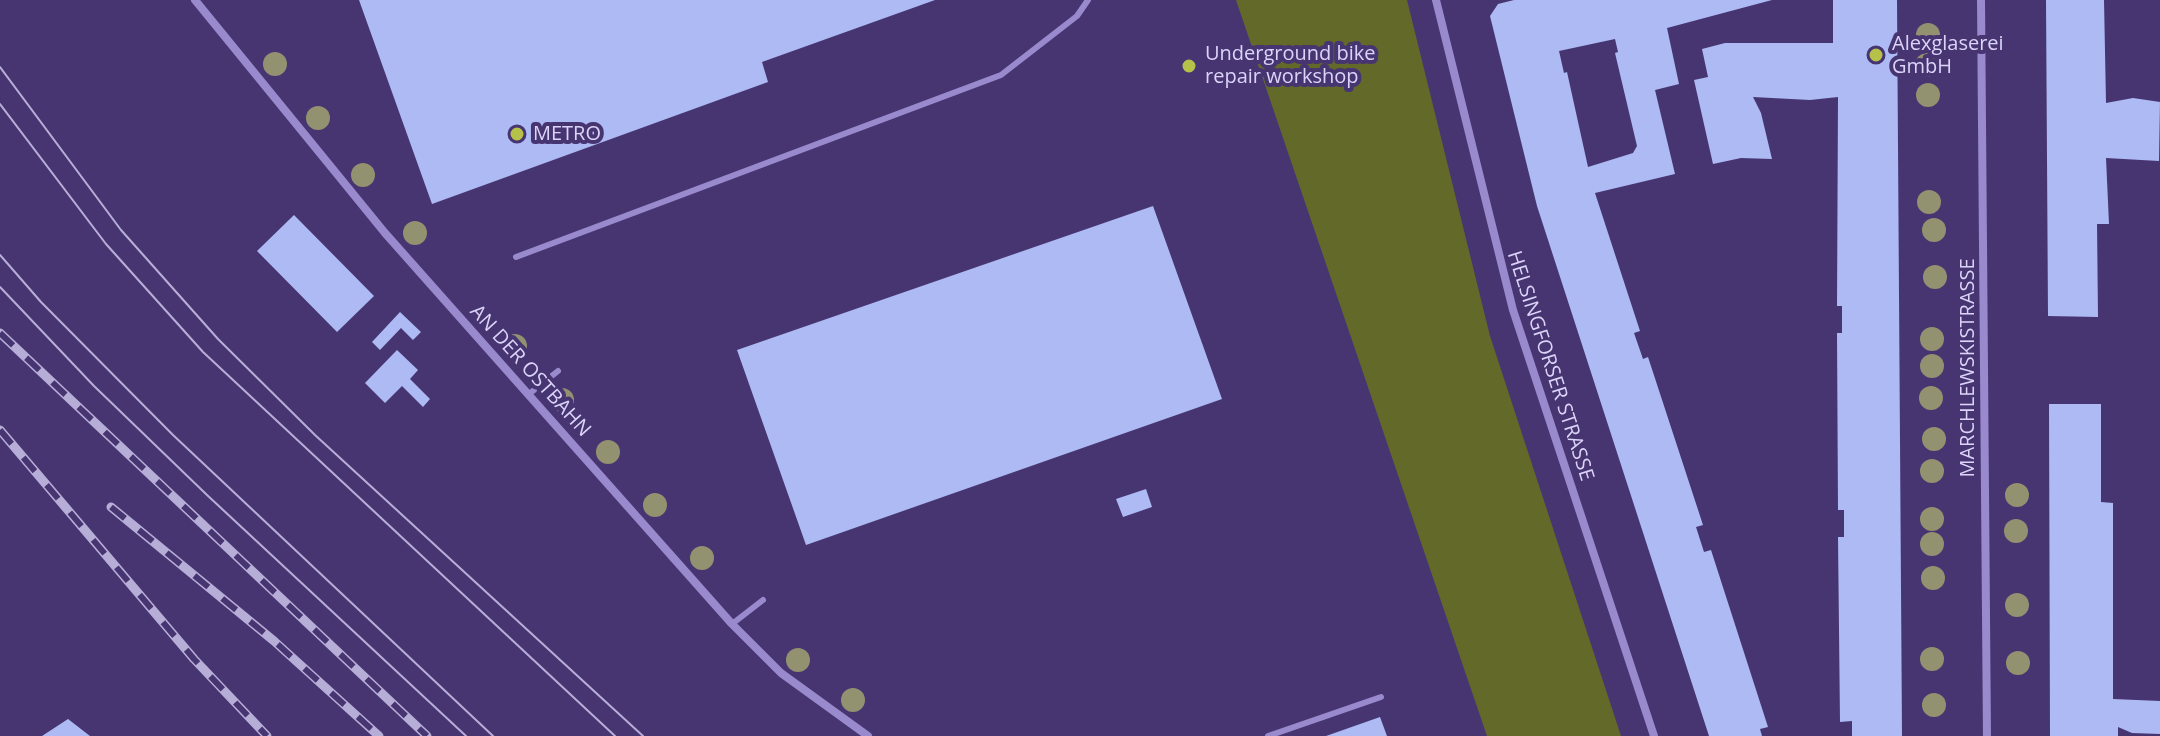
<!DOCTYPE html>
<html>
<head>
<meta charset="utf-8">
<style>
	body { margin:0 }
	canvas { display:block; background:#473572 }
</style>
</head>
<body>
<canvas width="2160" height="736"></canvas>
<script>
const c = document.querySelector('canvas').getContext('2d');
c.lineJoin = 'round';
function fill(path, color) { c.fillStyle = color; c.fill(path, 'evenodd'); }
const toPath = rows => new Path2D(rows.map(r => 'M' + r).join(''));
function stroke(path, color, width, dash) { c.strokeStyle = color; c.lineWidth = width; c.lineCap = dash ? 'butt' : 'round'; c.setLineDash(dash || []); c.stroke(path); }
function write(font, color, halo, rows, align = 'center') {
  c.font = font + ' "Open Sans",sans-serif'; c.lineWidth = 8; c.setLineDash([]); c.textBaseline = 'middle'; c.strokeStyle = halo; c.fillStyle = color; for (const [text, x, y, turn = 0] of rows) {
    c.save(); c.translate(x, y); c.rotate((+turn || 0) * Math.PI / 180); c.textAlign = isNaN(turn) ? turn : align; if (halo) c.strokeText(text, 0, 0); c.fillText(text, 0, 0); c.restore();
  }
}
fill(toPath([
	[1236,0,1407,0,1490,336,1621,736,1487,736]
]), '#626929');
fill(toPath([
	[359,0,935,0,762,62,768,82,432,204],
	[1514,0,1772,0,1667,28,1679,84,1655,90,1675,174,1595,193,1640,331,1634,333,1643,359,1648,357,1703,525,1696,527,1704,552,1711,550,1768,727,1760,729,1762,736,1709,736,1537,206,1490,16,1498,4],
	[1615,39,1618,52,1615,53,1637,146,1633,153,1588,167,1567,72,1564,73,1559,51],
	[1833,0,1897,0,1902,736,1852,736,1852,721,1840,722,1838,537,1844,537,1844,510,1838,510,1837,333,1842,333,1842,306,1837,306,1838,97,1810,100,1753,97,1761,113,1772,159,1741,158,1713,164,1694,80,1708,77,1702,49,1725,43,1833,43],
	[2046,0,2104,0,2106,103,2133,98,2160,102,2159,161,2106,158,2109,224,2097,224,2098,317,2048,316],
	[1153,206,1222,399,806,545,737,350],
	[294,215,374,296,337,332,257,251],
	[400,312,421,332,413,340,401,328,380,350,372,342],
	[397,350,418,370,410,379,430,399,423,407,402,386,385,403,365,383],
	[2049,404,2101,404,2101,502,2113,503,2113,699,2160,701,2160,734,2132,733,2118,727,2118,736,2050,736],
	[1146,489,1152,507,1123,517,1116,499],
	[1380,717,1387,736,1326,736],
	[68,719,90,736,42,736]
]), '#adbaf4');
stroke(toPath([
	[516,257,1001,75,1077,16,1088,0],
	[529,394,558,371],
	[732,624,763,600],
	[1268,736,1381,697]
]), '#9989cd', 6);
stroke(toPath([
	[195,0,385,233,732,624,781,673,868,736],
	[1436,0,1513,310,1654,736],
	[1981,0,1987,736]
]), '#9989cd', 8);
stroke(toPath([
	[0,67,121,230,218,339,315,435,643,736],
	[0,104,106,244,203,352,615,736],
	[0,255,41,302,173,435,493,736],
	[0,287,94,386,207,495,466,736]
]), '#b7aed8', 2);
const rail = toPath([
	[0,333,427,736],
	[0,430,194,659,267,736],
	[111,507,274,641,379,736]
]);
stroke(rail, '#b7aed8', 9);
stroke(rail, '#473572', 6, [18]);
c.fillStyle = '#929170';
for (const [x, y] of [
	[1928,35],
	[275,64],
	[1927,65],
	[1928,95],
	[318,118],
	[363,175],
	[1929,202],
	[1934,230],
	[415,233],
	[1935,277],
	[1932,339],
	[515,346],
	[1932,366],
	[1931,398],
	[562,400],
	[1934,439],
	[608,452],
	[1932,471],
	[2017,495],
	[655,505],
	[1932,519],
	[2016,531],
	[1932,544],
	[702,558],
	[1933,578],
	[2017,605],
	[1932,659],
	[798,660],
	[2018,663],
	[853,700],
	[1934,705]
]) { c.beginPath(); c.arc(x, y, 12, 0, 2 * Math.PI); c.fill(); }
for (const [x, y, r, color] of [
	[1876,55,8,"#b6c149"],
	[1189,66,8,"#b6c149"],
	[517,134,8,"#b6c149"]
]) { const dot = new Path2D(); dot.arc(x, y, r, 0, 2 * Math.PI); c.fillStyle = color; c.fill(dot); stroke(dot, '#473572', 3); }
write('20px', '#dbd4f8', '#473572', [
	["Alexglaserei",1892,44],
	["GmbH",1892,67],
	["Underground bike",1205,54],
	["repair workshop",1205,77],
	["METRO",533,134]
], 'left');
write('20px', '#dbd4f8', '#473572', [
	["HELSINGFORSER STRASSE",1550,366,72],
	["MARCHLEWSKISTRASSE",1968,368,-90],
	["AN DER OSTBAHN",530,371,48]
]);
</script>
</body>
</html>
